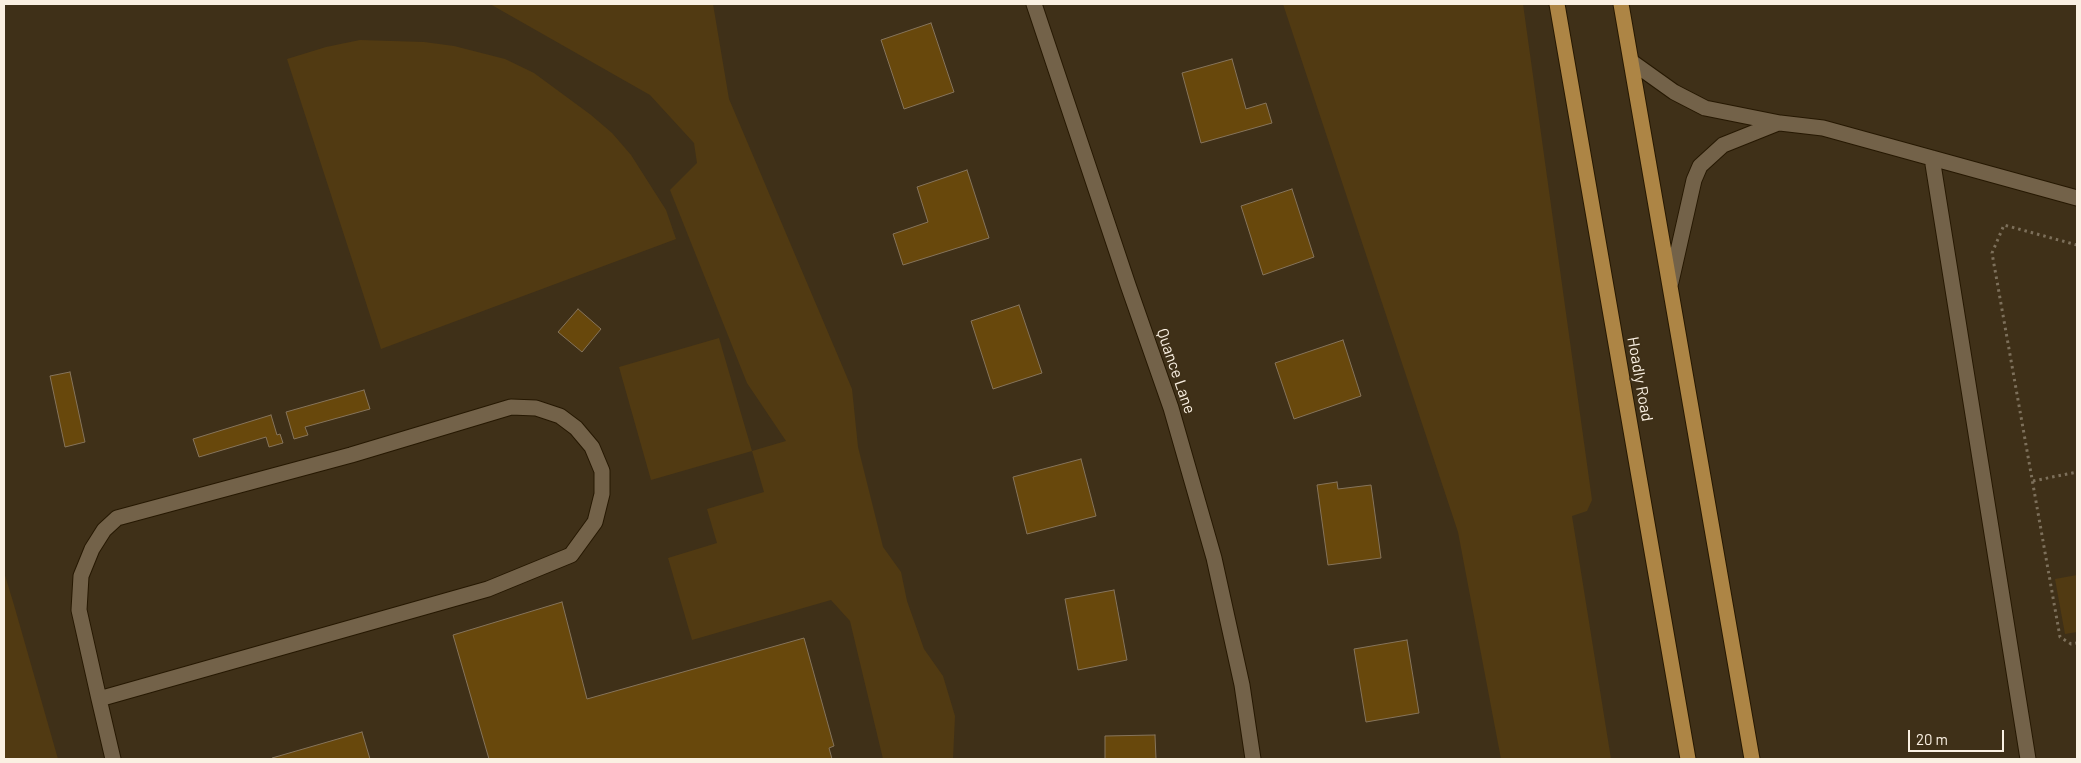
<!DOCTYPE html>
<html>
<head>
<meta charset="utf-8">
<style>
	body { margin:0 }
	#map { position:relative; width:2081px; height:763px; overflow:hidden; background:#3f3018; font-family:Barlow,sans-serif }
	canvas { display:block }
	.frame { position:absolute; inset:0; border:5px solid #faf0e2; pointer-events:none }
	.scale { position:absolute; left:1908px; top:730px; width:96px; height:22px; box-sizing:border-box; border:2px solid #faf0e2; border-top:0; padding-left:6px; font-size:15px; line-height:18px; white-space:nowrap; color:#faf0e2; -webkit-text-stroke:4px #3f3018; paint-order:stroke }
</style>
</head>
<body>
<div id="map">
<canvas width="2081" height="763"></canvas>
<div class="frame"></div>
<div class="scale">20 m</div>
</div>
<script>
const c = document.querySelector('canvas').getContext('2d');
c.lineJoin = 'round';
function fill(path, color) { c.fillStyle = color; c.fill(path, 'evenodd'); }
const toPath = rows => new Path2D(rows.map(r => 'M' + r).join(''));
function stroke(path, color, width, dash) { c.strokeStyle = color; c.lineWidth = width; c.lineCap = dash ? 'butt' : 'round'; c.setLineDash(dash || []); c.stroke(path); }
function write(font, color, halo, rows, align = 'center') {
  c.font = font + ' Barlow,sans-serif'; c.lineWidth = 4; c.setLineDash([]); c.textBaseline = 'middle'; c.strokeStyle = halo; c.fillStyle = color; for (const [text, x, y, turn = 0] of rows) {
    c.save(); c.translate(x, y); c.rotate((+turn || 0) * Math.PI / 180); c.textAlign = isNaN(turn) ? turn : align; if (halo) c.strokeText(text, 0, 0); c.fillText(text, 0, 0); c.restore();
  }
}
fill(toPath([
	[490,4,713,4,729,99,852,389,858,447,883,547,901,572,907,601,924,649,943,676,955,716,953,759,883,759,850,621,831,600,692,640,668,558,717,543,707,509,764,492,752,451,651,480,619,367,719,338,752,451,786,441,747,383,670,190,697,163,694,143,650,95],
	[1283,4,1523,4,1592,500,1587,511,1572,516,1611,759,1501,759,1458,532],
	[360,40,424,42,454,46,505,59,534,73,591,115,612,133,631,155,666,210,676,239,381,349,287,59,326,47],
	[4,572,14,605,58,759,4,759],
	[2077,575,2077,632,2065,634,2055,579]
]), '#513a12');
const building = toPath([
	[931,23,954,92,904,109,881,40,931,23],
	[1232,59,1246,109,1266,103,1272,123,1201,143,1182,73,1232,59],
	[967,170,989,238,903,265,893,234,928,222,917,187,967,170],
	[1292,189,1314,257,1263,275,1241,206,1292,189],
	[1019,305,1042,373,993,389,971,321,1019,305],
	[578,309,601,329,582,352,558,332,578,309],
	[1343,340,1361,396,1294,419,1275,363,1343,340],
	[70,372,85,442,65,447,50,376,70,372],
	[364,390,370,409,305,427,308,435,294,439,286,412,364,390],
	[271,415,277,435,280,434,283,443,269,447,266,437,199,457,193,439,271,415],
	[1081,459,1096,516,1027,534,1013,477,1081,459],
	[1337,482,1338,489,1371,485,1381,558,1328,565,1317,485,1337,482],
	[1114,590,1127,660,1078,670,1065,599,1114,590],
	[562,602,587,699,804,638,834,746,829,748,832,759,489,759,453,635,562,602],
	[1407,640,1419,713,1366,722,1354,649,1407,640],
	[362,732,370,759,272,759,272,758,362,732],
	[1155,735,1156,759,1105,759,1105,736,1155,735]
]);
fill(building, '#68480c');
stroke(building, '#86745b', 1);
const service = toPath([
	[1632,62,1674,92,1705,108,1780,123,1823,128,2077,198],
	[1932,158,2028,759],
	[1671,282,1694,180,1700,166,1723,145,1778,123],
	[511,407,536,408,560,416,576,428,592,447,602,471,602,494,595,522,571,555,488,589,99,699,79,610,81,576,92,549,104,530,117,518,351,455,511,407],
	[99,699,113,759]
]);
const minor = toPath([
	[1034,4,1128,285,1171,408,1214,558,1242,685,1253,759]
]);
const primary = toPath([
	[1557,4,1688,759],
	[1621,4,1752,759]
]);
stroke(service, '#261802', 17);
stroke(minor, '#261802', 17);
stroke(primary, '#261802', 17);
stroke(toPath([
	[2077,245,2004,225,1992,253,2060,637,2071,644,2077,643],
	[2033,481,2077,472]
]), '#7d705b', 3, [2.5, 4]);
stroke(service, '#736249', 15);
stroke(minor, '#736249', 15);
stroke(primary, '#ad8545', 15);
write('16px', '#faf0e2', '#3f3018', [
	["Quance Lane",1176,371,71],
	["Hoadly Road",1640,379,80]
]);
</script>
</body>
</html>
